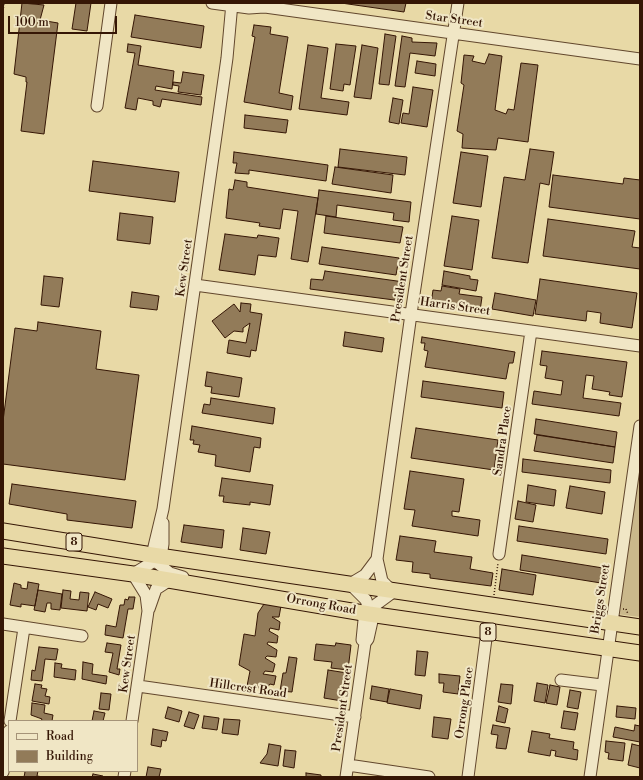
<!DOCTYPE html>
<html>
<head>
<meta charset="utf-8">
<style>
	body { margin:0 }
	#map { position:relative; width:643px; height:780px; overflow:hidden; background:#e8d9a6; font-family:"Libre Bodoni",serif }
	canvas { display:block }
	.frame { position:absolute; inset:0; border:4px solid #351605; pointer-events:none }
	.legend { position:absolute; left:8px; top:720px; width:130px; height:52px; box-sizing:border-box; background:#f0e6c5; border:1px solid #a59378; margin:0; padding:5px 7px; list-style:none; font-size:12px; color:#351605 }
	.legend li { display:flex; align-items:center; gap:8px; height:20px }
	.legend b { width:20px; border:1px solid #a59378 }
	.scale { position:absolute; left:8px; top:16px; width:109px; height:18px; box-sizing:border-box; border:2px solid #351605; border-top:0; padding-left:5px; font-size:12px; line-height:14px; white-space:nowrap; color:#351605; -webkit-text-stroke:3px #f0e6c5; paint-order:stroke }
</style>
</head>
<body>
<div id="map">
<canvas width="643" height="780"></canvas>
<div class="frame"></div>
<ul class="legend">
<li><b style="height:5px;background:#f0e6c5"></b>Road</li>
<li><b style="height:11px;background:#927b59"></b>Building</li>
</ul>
<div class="scale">100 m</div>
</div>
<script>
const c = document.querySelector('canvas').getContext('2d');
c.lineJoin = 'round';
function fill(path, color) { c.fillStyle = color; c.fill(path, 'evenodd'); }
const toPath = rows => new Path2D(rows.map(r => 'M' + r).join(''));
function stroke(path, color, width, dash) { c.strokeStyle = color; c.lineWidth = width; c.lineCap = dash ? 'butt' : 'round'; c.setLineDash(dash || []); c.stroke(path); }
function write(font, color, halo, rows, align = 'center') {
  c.font = font + ' "Libre Bodoni",serif'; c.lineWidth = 4; c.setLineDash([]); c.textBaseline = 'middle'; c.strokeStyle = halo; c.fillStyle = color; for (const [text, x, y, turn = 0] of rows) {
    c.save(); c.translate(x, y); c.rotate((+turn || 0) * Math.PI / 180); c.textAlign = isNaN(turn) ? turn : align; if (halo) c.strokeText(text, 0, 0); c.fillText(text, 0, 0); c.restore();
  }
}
fill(toPath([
	[640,454,640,617,616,614]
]), '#cab88b');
const building = toPath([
	[22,3,44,5,40,20,58,23,44,134,21,131,27,82,26,82,26,77,14,74,22,3],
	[76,3,91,3,87,31,72,29,76,3],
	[341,3,406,3,404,12,341,3],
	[135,15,204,26,201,48,131,37,135,15],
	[254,25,271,27,270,34,288,37,279,93,293,96,291,110,244,102,255,37,252,36,254,25],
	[385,34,396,36,389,85,379,84,385,34],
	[402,36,412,38,412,42,437,43,435,56,410,53,405,87,395,86,402,36],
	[128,44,141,46,138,65,174,71,172,89,156,86,155,90,202,97,201,105,162,99,160,107,153,105,153,101,138,98,136,110,125,108,135,53,127,52,128,44],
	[336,44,356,46,350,85,344,84,343,91,330,89,336,44],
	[308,45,328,48,321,98,349,102,347,115,299,109,308,45],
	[362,45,378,48,371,99,354,97,362,45],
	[489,54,502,56,495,110,506,114,508,109,514,110,521,63,538,65,528,142,498,138,496,150,462,148,463,134,457,131,464,85,461,83,464,55,474,56,472,61,485,64,489,54],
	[417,61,436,64,435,76,415,73,417,61],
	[183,72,204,75,201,95,178,92,179,86,173,85,173,82,181,83,183,72],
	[413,87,433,90,427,127,401,123,403,113,409,114,413,87],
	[393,98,403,100,399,124,389,122,393,98],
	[245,115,288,120,286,133,244,128,245,115],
	[340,149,407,157,405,175,338,167,340,149],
	[530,149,554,152,549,185,540,183,528,263,492,258,504,177,525,180,530,149],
	[234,152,328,165,326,181,249,170,249,174,235,173,237,163,233,163,234,152],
	[461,152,488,156,481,207,453,203,461,152],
	[93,161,179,172,175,202,89,191,93,161],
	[335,167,393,175,391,193,332,184,335,167],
	[553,175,623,184,624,178,640,180,640,219,549,207,553,175],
	[235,180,247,182,247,187,318,198,308,262,291,259,298,211,283,209,280,229,259,226,260,223,226,218,229,189,233,190,235,180],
	[319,190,411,202,409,222,393,220,394,213,337,205,336,217,316,214,319,190],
	[120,213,153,217,150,244,117,240,120,213],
	[326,216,403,227,400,243,324,233,326,216],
	[452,216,479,220,472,270,444,266,452,216],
	[548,219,635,231,632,247,640,248,640,269,543,256,548,219],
	[225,234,257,238,258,235,279,238,276,257,258,255,255,275,219,270,225,234],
	[322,247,399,258,396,275,319,264,322,247],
	[325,271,404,282,402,301,310,289,311,279,323,280,325,271],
	[444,271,470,276,470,279,478,280,476,291,442,285,444,271],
	[44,276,63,278,59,307,41,305,44,276],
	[540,279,637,293,632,328,600,323,601,313,587,311,586,321,535,314,540,279],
	[442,286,460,289,459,294,482,297,480,311,431,304,433,290,441,291,442,286],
	[132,292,159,296,157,310,130,307,132,292],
	[495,293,536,300,533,316,492,309,495,293],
	[241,303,251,304,250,312,262,314,256,351,251,350,250,357,227,353,229,340,246,343,250,323,243,328,243,332,234,331,225,338,212,321,234,304,240,312,241,303],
	[38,322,101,331,96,369,139,375,125,480,3,464,3,421,15,328,37,331,38,322],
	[345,332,384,338,382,352,343,346,345,332],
	[422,337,515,352,513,363,509,363,506,379,425,367,428,351,424,350,425,343,421,343,422,337],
	[542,351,627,362,622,397,609,395,610,392,592,389,594,376,586,375,583,398,621,403,619,416,532,404,534,391,561,395,563,381,545,378,547,366,540,365,542,351],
	[207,372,242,378,239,397,211,393,212,387,205,386,207,372],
	[423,381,504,392,502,408,421,397,423,381],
	[211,398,275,408,273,424,202,413,204,404,210,405,211,398],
	[536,419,617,432,615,447,534,434,536,419],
	[192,426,261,438,260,448,254,447,250,472,215,466,216,455,198,452,200,445,193,444,194,440,190,440,192,426],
	[416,428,498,440,494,470,411,458,416,428],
	[537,435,615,447,613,463,534,451,537,435],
	[523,459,611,470,610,483,522,472,523,459],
	[410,471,464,479,459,512,452,511,452,516,480,520,478,536,412,526,415,510,404,509,410,471],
	[222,478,273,485,270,505,250,502,250,505,223,502,224,496,219,496,222,478],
	[12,484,136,501,132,528,67,520,67,514,9,504,12,484],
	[528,485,556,490,554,506,526,502,528,485],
	[570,486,605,492,602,514,566,508,570,486],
	[518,501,536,505,533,522,515,519,518,501],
	[184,525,224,530,222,548,181,542,184,525],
	[519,526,608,539,606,554,517,541,519,526],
	[243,528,270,532,266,554,240,550,243,528],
	[400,536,436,541,434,552,472,557,470,569,493,573,491,586,430,578,430,574,412,572,413,562,396,560,400,536],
	[522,555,603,568,601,583,520,570,522,555],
	[502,569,536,575,533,595,499,590,502,569],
	[28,582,39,584,35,606,21,604,21,607,10,605,14,583,21,585,21,588,27,589,28,582],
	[38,590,62,594,60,610,51,609,51,603,47,603,45,612,34,610,38,590],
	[63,590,71,591,70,599,79,600,80,592,89,593,87,611,61,608,63,590],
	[95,592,112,599,108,608,98,604,96,610,88,607,95,592],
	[129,597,135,597,133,609,128,609,123,638,105,635,106,625,116,627,120,605,124,605,125,599,128,600,129,597],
	[264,604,281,606,279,617,272,617,280,622,279,630,270,628,269,631,278,636,277,643,268,642,267,644,277,650,276,657,267,656,265,658,275,664,273,672,265,671,263,674,276,676,274,685,270,684,266,689,247,686,250,671,239,665,244,634,255,636,258,613,264,604],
	[107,643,121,645,117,669,120,669,119,675,109,672,113,653,105,652,107,643],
	[336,643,351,645,348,670,331,668,332,662,314,660,316,644,335,646,336,643],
	[39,647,58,649,56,660,45,659,42,681,31,680,32,670,35,671,39,647],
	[417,651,428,652,425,676,415,675,417,651],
	[289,657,297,658,292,692,280,691,283,673,286,673,289,657],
	[83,662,93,664,92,674,107,676,106,684,82,679,83,662],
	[55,663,62,664,61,668,76,670,75,680,54,677,55,663],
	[328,670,347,673,342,701,324,698,328,670],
	[439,674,460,676,458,694,443,692,444,683,439,683,439,674],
	[537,683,548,685,545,703,534,701,537,683],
	[35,684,42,685,41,688,47,689,45,696,50,697,49,704,32,701,35,684],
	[501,684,513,685,511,704,498,702,501,684],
	[550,685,560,687,557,705,546,703,550,685],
	[372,686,389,689,387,702,370,699,372,686],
	[390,689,422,695,420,709,387,703,390,689],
	[570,690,581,692,578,709,567,707,570,690],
	[101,693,111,694,109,710,99,709,101,693],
	[32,703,45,705,44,713,53,715,52,721,41,721,42,719,31,715,32,703],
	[499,706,508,709,505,723,496,721,499,706],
	[617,706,636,708,635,719,616,717,617,706],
	[168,707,182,711,179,722,165,718,168,707],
	[94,711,105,713,103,721,92,721,94,711],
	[564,711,578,713,575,730,561,728,564,711],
	[189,712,199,715,194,729,184,726,189,712],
	[204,716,219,718,217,730,202,728,204,716],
	[434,717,451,719,448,739,432,737,434,717],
	[224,719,240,720,238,735,222,733,224,719],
	[493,725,510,728,506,749,496,748,498,735,491,734,493,725],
	[635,725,640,726,640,742,613,737,615,727,634,731,635,725],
	[153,729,168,732,166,741,162,740,161,747,151,745,153,729],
	[532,731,550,734,549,738,574,742,573,749,578,750,577,760,555,756,556,751,551,750,550,756,528,752,532,731],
	[606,741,625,743,623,761,608,759,609,753,605,752,606,741],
	[269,744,281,746,278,766,260,763,267,754,269,744],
	[632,744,640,746,640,768,628,765,632,744],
	[285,750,296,751,294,768,283,766,285,750],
	[148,767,161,769,159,777,146,777,148,767],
	[23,771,38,771,37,776,43,777,24,777,25,772,23,771],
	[306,773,321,775,321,777,306,777,306,773],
	[93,774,103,776,103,777,92,777,93,774]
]);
fill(building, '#927b59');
stroke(building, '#351605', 1);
const minor = toPath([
	[212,3,249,8,264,7],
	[255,3,265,7,640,59],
	[97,106,111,3],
	[195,285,640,346],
	[499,554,531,331],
	[183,577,170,573,155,561,152,555,163,509,227,58,232,3],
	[149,609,156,589,170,580],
	[3,624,82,636],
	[362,640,364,620,374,606,393,592,382,581,377,559],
	[561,680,602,685],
	[138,686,355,717],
	[10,721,24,628],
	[132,721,148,611,146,595,133,574,161,557,163,544,163,523],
	[348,765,429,777],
	[3,772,9,731],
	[124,777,125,771],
	[346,777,365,643,368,639,372,621,366,600,350,584,365,575,377,559,411,314,458,3],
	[468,777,487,631],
	[590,777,640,426]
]);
const highway = toPath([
	[3,531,152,555,640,627],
	[3,556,133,574,369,614,640,653]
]);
stroke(minor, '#62472d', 13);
stroke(highway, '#351605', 17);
stroke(toPath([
	[3,11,4,3],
	[494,595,498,563],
	[597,609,605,606],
	[623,609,626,609,628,614]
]), '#351605', 1.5, [1, 2]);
stroke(minor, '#f0e6c5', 11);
stroke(highway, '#e8d9a6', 15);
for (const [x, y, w] of [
	[74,542,16],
	[488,632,16]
]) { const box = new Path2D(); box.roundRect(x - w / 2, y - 9, w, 18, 3); c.fillStyle = '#f0e6c5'; c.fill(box); stroke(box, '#351605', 1); }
write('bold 11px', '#351605', null, [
	["8",74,542],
	["8",488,632]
]);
write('12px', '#351605', '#f0e6c5', [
	["Star Street",454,20,8],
	["Kew Street",185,268,-82],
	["President Street",403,279,-81],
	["Harris Street",455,307,8],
	["Sandra Place",503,441,-82],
	["Briggs Street",601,599,-81],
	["Orrong Road",321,605,10],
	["Kew Street",128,664,-82],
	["Hillcrest Road",248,689,8],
	["Orrong Place",465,703,-82],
	["President Street",343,708,-82]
]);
</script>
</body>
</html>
